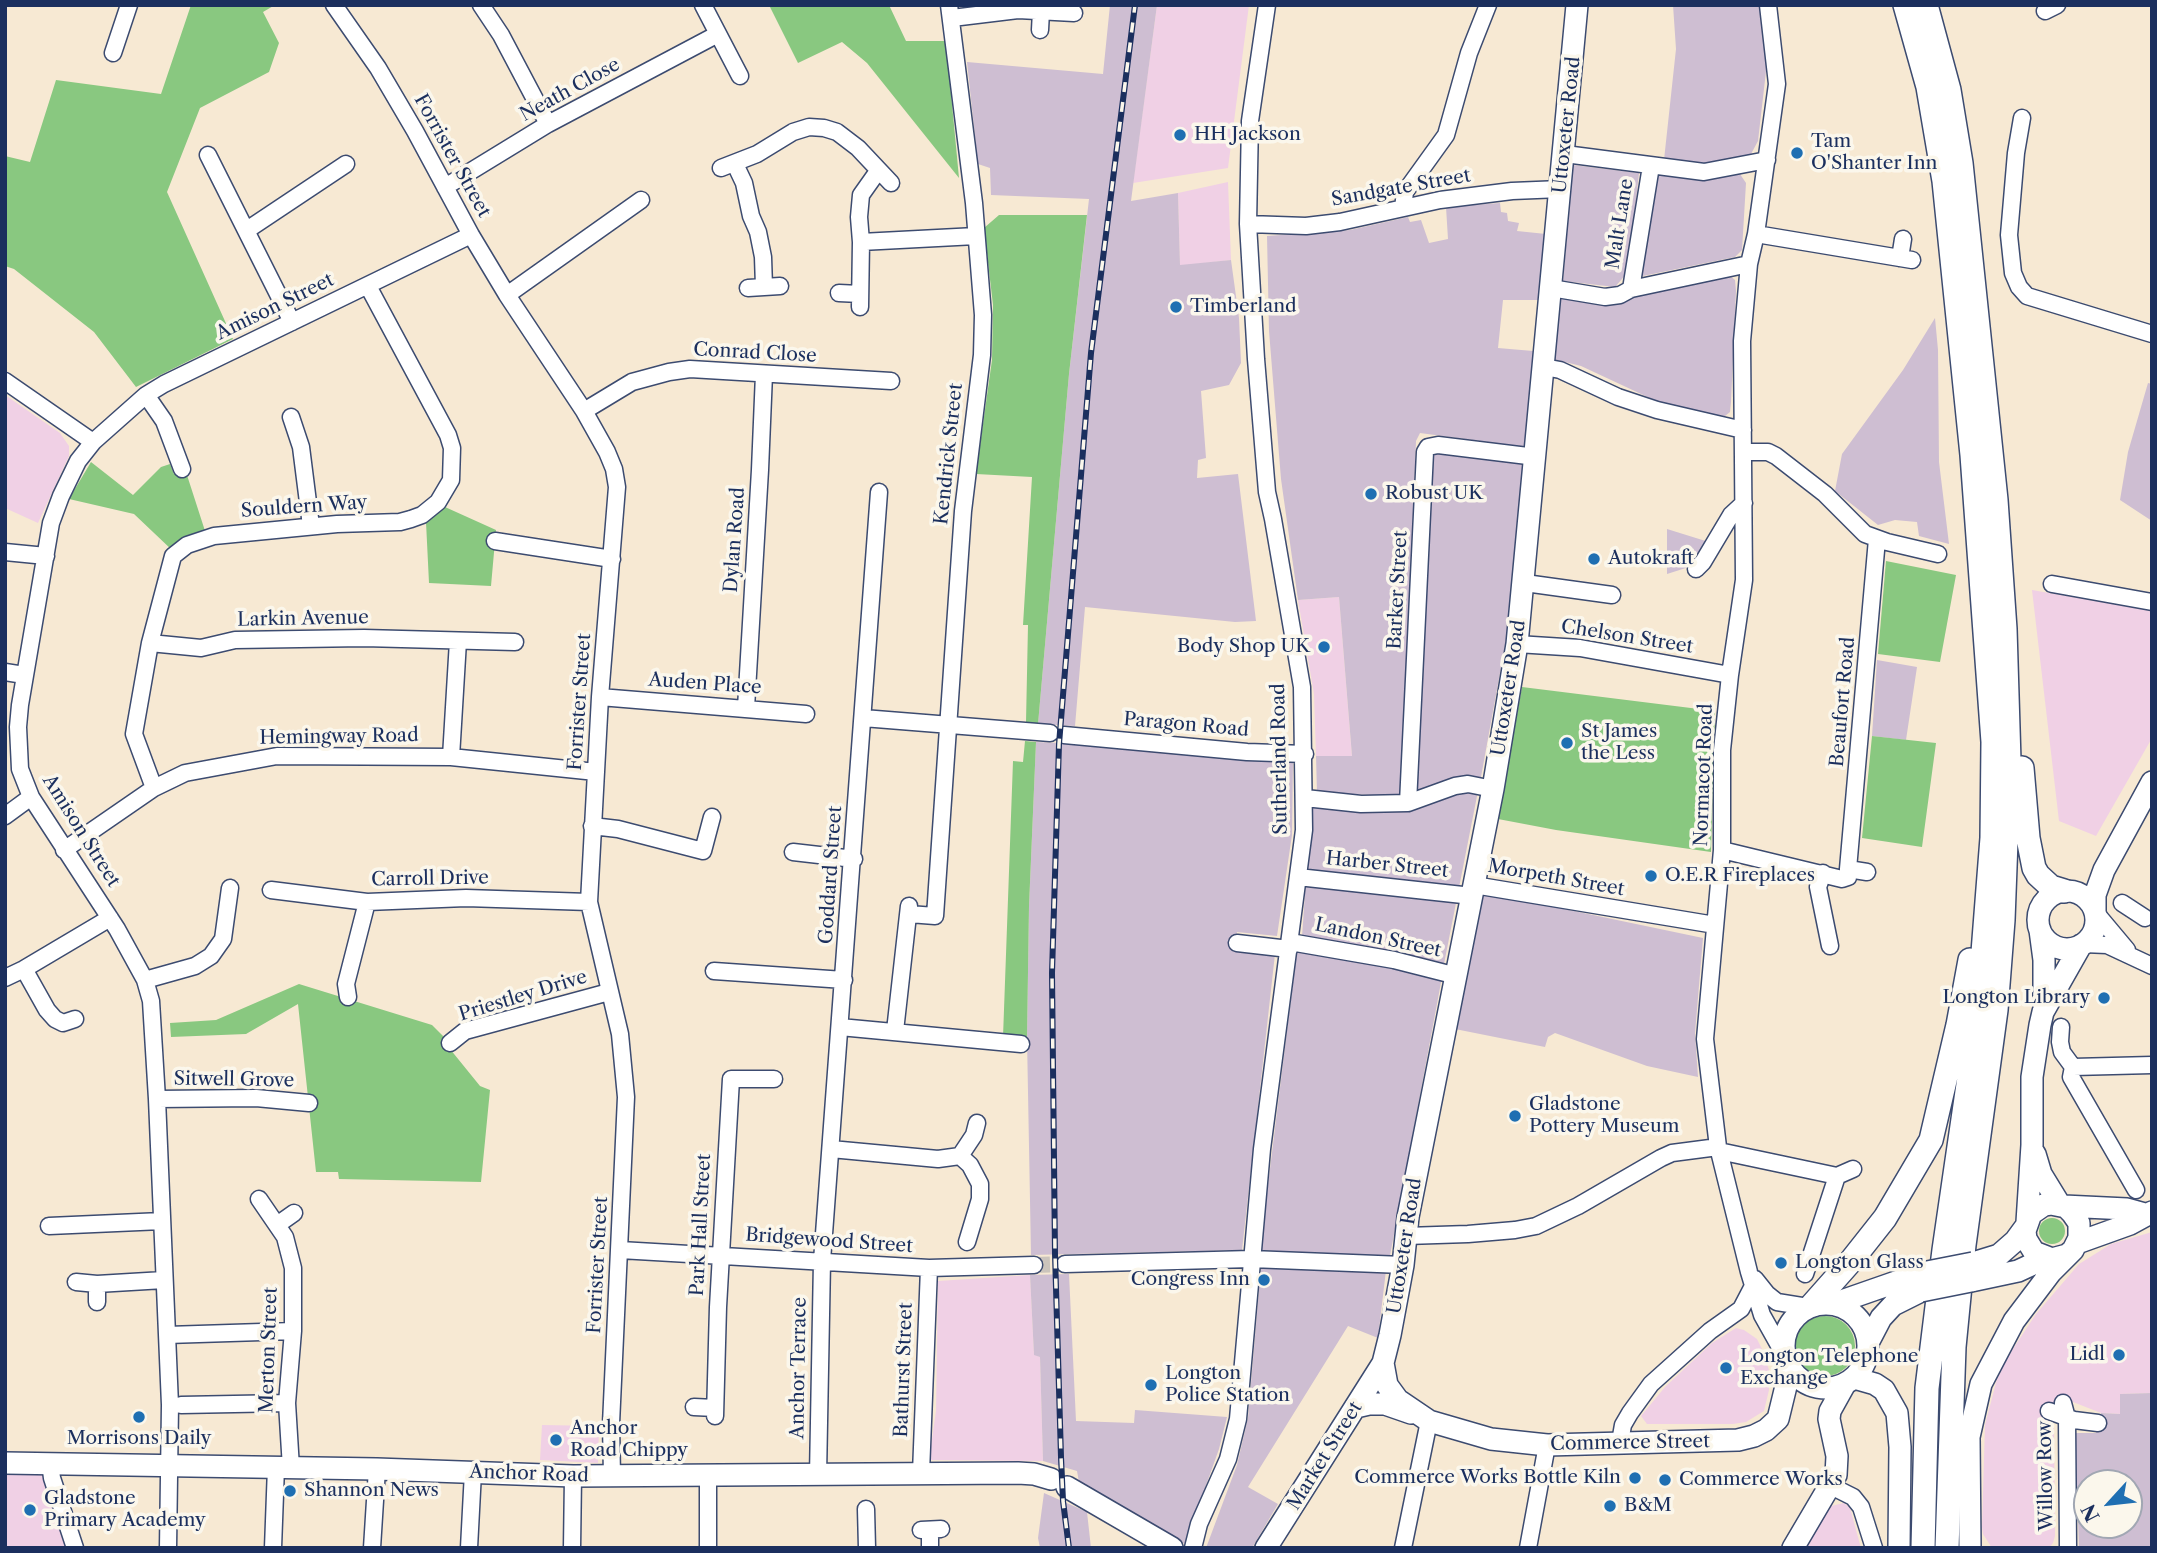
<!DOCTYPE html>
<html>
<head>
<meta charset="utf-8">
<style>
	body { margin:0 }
	#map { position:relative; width:2157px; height:1553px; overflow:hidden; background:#f7e9d3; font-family:"Libre Caslon Text",serif }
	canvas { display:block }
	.frame { position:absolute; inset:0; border:7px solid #1b2f5e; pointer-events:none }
	.north { position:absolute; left:2073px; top:1469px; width:70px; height:70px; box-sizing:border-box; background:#fbf7ec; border:2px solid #a1a7b3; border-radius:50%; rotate:243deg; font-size:19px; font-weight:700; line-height:28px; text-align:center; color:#1b2f5e }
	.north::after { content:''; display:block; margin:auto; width:24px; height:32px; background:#1f6fb2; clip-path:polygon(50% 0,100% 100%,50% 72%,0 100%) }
</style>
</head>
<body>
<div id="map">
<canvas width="2157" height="1553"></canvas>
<div class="frame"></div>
<div class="north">N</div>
</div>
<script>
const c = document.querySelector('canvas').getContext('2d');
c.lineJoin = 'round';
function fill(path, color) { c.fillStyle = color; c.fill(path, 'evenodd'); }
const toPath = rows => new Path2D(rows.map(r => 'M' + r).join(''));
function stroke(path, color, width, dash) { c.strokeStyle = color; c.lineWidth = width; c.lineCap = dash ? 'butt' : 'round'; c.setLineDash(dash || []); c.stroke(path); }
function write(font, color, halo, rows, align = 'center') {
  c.font = font + ' "Libre Caslon Text",serif'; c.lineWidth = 7; c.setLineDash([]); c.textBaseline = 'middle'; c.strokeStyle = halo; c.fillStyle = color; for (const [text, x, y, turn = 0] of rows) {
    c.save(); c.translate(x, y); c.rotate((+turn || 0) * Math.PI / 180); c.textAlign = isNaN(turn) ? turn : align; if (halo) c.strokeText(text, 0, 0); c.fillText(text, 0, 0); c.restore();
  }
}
fill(toPath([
	[1157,5,1249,5,1228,168,1133,183],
	[1228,182,1231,260,1180,266,1178,193],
	[5,395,60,433,69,446,69,456,38,523,5,508],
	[2032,590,2152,611,2152,738,2096,836,2059,821],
	[1339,597,1352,757,1316,756,1314,694,1298,600],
	[2152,1232,2152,1393,2120,1394,2121,1414,2101,1413,2073,1402,2053,1404,2045,1418,2054,1426,2055,1536,2053,1543,2049,1548,1992,1548,1983,1534,1982,1527,1985,1425,1997,1379,2007,1358,2036,1314,2079,1264,2111,1244],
	[1030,1275,1034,1354,1040,1357,1043,1461,929,1460,936,1411,938,1281],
	[1736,1328,1744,1330,1757,1339,1763,1351,1769,1370,1769,1390,1764,1411,1746,1422,1733,1424,1647,1424,1641,1416,1665,1387,1712,1343],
	[542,1425,599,1426,598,1463,540,1460],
	[5,1471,43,1473,66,1548,5,1548],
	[1844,1503,1850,1508,1861,1548,1804,1548,1831,1506]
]), '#f0d0e5');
fill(toPath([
	[1110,5,1157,5,1131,201,1178,193,1180,265,1231,260,1239,318,1241,363,1229,385,1201,391,1206,458,1198,460,1197,478,1238,474,1256,621,1235,622,1085,607,1075,726,1038,724,1069,374,1089,199,991,195,990,168,978,164,967,62,1103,74],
	[1673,5,1761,5,1768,54,1758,141,1751,154,1713,165,1664,160,1676,49],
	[1573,165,1639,173,1628,272,1615,287,1563,281],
	[1654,169,1703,179,1740,174,1746,183,1742,250,1735,257,1638,277],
	[1500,203,1501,212,1507,213,1508,221,1519,223,1517,231,1546,234,1539,300,1503,300,1498,348,1533,351,1525,447,1420,433,1416,441,1402,796,1317,793,1316,756,1352,756,1339,597,1298,600,1281,479,1269,331,1267,236,1350,230,1408,217,1410,222,1421,220,1429,243,1448,239,1446,207],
	[1728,274,1735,280,1736,291,1731,402,1730,412,1725,416,1712,418,1654,400,1581,366,1553,359,1559,295],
	[1935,318,1938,350,1939,462,1949,544,1919,536,1917,522,1895,520,1878,525,1835,491,1842,454,1903,370],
	[2148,383,2152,384,2152,521,2120,500,2128,452],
	[1439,452,1525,460,1513,601,1481,777,1463,778,1417,793,1429,462,1433,454],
	[1667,529,1712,543,1689,567,1667,574],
	[1877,660,1917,667,1906,740,1872,736],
	[1036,742,1135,746,1246,760,1293,761,1292,835,1277,936,1237,932,1234,948,1275,954,1242,1250,1031,1255,1027,1038,1029,906],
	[1478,791,1444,964,1399,952,1302,937,1311,807],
	[1483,892,1703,938,1695,1033,1698,1077,1647,1066,1555,1033,1548,1037,1545,1047,1455,1029],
	[1297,950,1394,963,1442,977,1389,1261,1260,1250],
	[1261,1267,1386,1270,1378,1338,1348,1326,1248,1487,1278,1504,1252,1548,1206,1548,1237,1465,1248,1418],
	[1069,1274,1076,1421,1134,1423,1135,1410,1227,1417,1219,1449,1185,1544,1079,1482,1077,1471,1043,1461,1040,1357,1034,1355,1030,1275],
	[2152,1393,2152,1548,2079,1548,2075,1433,2096,1433,2101,1413,2120,1414,2120,1394],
	[2087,1483,2129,1483,2129,1525,2087,1525],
	[1044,1493,1087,1512,1091,1548,1040,1548,1038,1538]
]), '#cebed2');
fill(toPath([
	[191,5,275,5,263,12,279,43,269,72,200,108,167,192,233,339,136,387,94,332,14,269,5,266,5,156,30,162,56,80,161,94],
	[769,5,889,5,906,41,946,41,959,178,867,63,842,42,798,63],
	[999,215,1087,215,1069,374,1038,724,1026,722,1028,625,1023,625,1032,477,976,474,992,360,993,305,984,228],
	[91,462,133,495,161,467,170,464,174,474,186,472,206,534,173,551,134,514,69,499],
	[445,507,496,530,491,586,429,583,426,522],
	[1886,561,1956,575,1940,662,1878,654],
	[1522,687,1715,711,1711,852,1556,830,1498,819],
	[1872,736,1936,743,1922,847,1862,838],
	[1025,741,1036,742,1029,906,1027,1038,1003,1037,1013,761,1023,762],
	[299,984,432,1025,450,1043,450,1049,480,1086,490,1090,481,1182,339,1179,338,1172,316,1172,298,1004,246,1034,171,1037,170,1023,216,1020],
	'2039 1231a13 13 0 1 1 26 0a13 13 0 1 1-26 0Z',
	'1795 1346a30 30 0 1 1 60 0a30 30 0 1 1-60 0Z'
]), '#89c880');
stroke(toPath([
	[1034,1265,1065,1264]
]), '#cbc4bc', 16, [16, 8]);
const minor = toPath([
	[334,5,378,68,415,131,471,235,507,295,584,411,607,452,614,469,617,487,600,697,589,902,620,1034,626,1097,611,1424,612,1476],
	[481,5,501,35,548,124],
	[703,5,740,76],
	[1768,5,1777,84,1756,234,1749,264,1742,341,1744,580,1730,675,1722,750,1722,850,1705,1039,1718,1147,1749,1272,1762,1315,1785,1356],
	[2045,11,2057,5],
	[952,18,1018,10,1074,13],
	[1040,30,1041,11],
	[113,53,129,5],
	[2022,118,2016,153,2009,235,2013,273,2019,287,2027,296,2152,334],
	[1565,154,1704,172,1767,160],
	[208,155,292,322],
	[735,164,744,183,751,216,758,232,763,257,764,287],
	[721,168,757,154,793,132,809,127,824,128,837,132,858,148,891,183],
	[445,187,548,124,718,34],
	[1403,208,1405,192,1446,135,1469,53,1488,5],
	[1248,224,1306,226,1340,222,1440,200,1512,191,1561,189],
	[247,230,346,164],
	[1756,234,1912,260],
	[861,242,976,236],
	[1900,258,1903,239],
	[748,288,780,286],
	[1551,288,1605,297,1620,295,1631,289,1749,264],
	[1631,289,1651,166],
	[839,293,860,294],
	[507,295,641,200],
	[860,307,861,242,859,217,861,195,878,171],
	[1544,367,1560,370,1618,397,1657,410,1743,430],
	[5,381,93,442],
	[146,395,164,421,182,469],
	[584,411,632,382,669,372,690,369,891,381],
	[291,417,301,447,311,526],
	[1743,452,1768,452,1776,456,1825,494,1865,534,1887,542,1938,554],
	[495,541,612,559],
	[5,552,46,556],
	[1696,569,1703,562,1731,515,1744,503],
	[1525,583,1612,595],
	[2052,584,2152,602],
	[150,643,201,648,235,640,364,638,515,642],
	[1517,644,1580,648,1730,675],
	[5,672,24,675],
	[600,697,806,714],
	[746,708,760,470,764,374],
	[863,718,1050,733],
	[1064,735,1247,752,1305,754],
	[451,757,458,641],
	[154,788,134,734,150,643,173,556,187,545,214,536,337,524,400,522,411,519,422,515,438,502,451,480,452,448,448,435,368,286],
	[1305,798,1361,804,1408,803,1455,786,1468,784,1493,789],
	[1408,803,1425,452,1428,447,1438,445,1536,457],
	[5,816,31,797],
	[592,826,618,829,703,851,712,817],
	[64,850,154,788,185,773,277,756,451,757,596,772],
	[1722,850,1842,879,1848,877,1848,869,1867,872],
	[793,852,854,859],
	[1848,869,1877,539],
	[1823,873,1818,887,1830,946],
	[1298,877,1472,896],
	[1474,885,1715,925],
	[271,890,367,902,466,898,589,902],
	[2122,903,2145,918],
	[2096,913,2127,950],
	[909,914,935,916,963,511,982,355,983,315,974,203,949,5],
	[1290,942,1394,960,1457,976],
	[1237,943,1289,949],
	[2083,944,2107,945,2152,966],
	[24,969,47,1010,55,1019,63,1023,75,1019],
	[714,971,844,980],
	[5,978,24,969,110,918],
	[145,980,195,966,211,956,223,939,230,888],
	[348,997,346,984,367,902],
	[840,1027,1021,1044],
	[2061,1027,2060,1042,2062,1052,2073,1067],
	[895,1031,909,906],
	[450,1043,465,1031,609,992],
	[2073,1067,2071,1077,2136,1190],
	[2073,1067,2152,1065],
	[157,1099,256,1098,309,1103],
	[831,1149,938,1159,960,1156],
	[1719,1151,1837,1176,1853,1169],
	[960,1156,970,1165,980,1184,980,1199,967,1242],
	[960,1156,974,1135,977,1123],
	[259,1199,285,1237,293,1268,293,1331,287,1403,291,1468],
	[277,1225,294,1213],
	[49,1226,162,1221],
	[1406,1236,1468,1234,1515,1230,1536,1226,1578,1206,1661,1158,1672,1153,1718,1147],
	[620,1250,929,1268,1034,1265],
	[1065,1264,1251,1259,1403,1265],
	[1805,1274,1837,1176],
	[1755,1279,1767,1294,1777,1302,1808,1307],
	[76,1282,97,1284,164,1280],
	[97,1284,97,1302],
	[167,1335,293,1331],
	[2063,1403,2067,1418,2068,1548],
	[181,1405,287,1403],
	[694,1407,715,1408],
	[2049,1411,2074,1420,2098,1423],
	[715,1416,718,1307,731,1079,774,1079],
	[1620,1442,1623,1425,1630,1413,1651,1384,1710,1331,1741,1309,1753,1286],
	[50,1463,52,1478,75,1548],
	[921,1473,929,1268],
	[818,1476,822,1261,879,492],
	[708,1477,708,1548],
	[1831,1486,1853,1497,1861,1507,1874,1548],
	[866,1509,867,1548],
	[921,1530,941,1529],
	[168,1548,170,1405,157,1099,151,1001,145,980,117,929,31,797,20,769,18,727,20,705,51,523,61,496,78,461,93,442,146,395,164,384,471,235],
	[273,1548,276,1467],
	[372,1548,377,1469],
	[469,1548,473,1472],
	[572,1548,573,1476],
	[930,1548,930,1530],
	[1193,1548,1199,1524,1228,1459,1238,1419,1262,1149,1304,830,1302,687,1273,519,1267,492,1256,359,1248,224,1250,121,1267,5],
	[1403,1548,1429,1421],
	[1528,1548,1547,1445]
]);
const major = toPath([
	'2038 920a29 29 0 1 1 58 0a29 29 0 1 1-58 0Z',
	[2095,911,2095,895,2104,870,2152,782],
	[2040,930,2044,960,2044,1006],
	[2035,1154,2041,1174,2060,1205],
	[2064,1206,2127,1209,2145,1214],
	[2027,1222,2032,1145,2032,1077,2040,1025,2043,1012,2081,945],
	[2077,1243,2130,1224,2152,1212],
	[1973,1263,1999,1255,2015,1241,2026,1226],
	[1971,1281,2018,1271,2046,1258],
	'1784 1346a42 42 0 1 1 84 0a42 42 0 1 1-84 0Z',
	[1833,1304,1922,1273],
	[1869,1341,1881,1318,1893,1305,1921,1291],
	[1383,1363,1387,1385,1398,1400,1429,1421,1491,1439,1547,1445,1738,1440,1754,1436,1766,1430,1778,1419,1787,1382,1787,1363],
	[1854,1378,1875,1384,1884,1390,1897,1413,1900,1447,1899,1548],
	[1356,1407,1369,1404,1385,1404,1411,1413],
	[5,1463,377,1469,573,1476,1018,1473,1034,1474,1051,1479],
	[1067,1487,1172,1548],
	[1266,1548,1383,1363,1390,1335,1403,1265,1408,1217,1493,789,1517,644,1577,5],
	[1793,1548,1836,1475,1837,1456,1829,1419,1830,1411,1845,1384],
	[1970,1548,1969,1437,1981,1384,2014,1321,2051,1272,2073,1250,2079,1238,2079,1223,2072,1213,2066,1207,2051,1204,2044,1205,2031,1214,2025,1231,2026,1239,2034,1252,2052,1259,2067,1255,2073,1250]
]);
const highway = toPath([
	[1905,5,1928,87,1944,181,1972,455,1993,742,1992,838,1978,1016,1944,1250,1927,1388,1923,1548],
	[1926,5,1949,90,1961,163,1996,500,2005,629,2009,761,2003,920,1996,1010,1964,1245,1954,1347,1947,1548],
	[2022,768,2028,838,2034,868,2038,875,2051,887,2064,891],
	[1812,1305,1851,1261,1885,1218,1931,1140,1958,1025,1970,960]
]);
stroke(minor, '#3c4b70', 19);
stroke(major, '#3c4b70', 24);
stroke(highway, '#3c4b70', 26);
stroke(minor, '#fff', 16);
stroke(major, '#fff', 21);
stroke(highway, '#fff', 23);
const rail = toPath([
	[1069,1548,1063,1501,1061,1457,1055,1254,1052,973,1059,744,1091,353,1135,5]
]);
stroke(rail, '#1b2f5e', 6);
stroke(rail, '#fbf7ec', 3.5, [10]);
const majorBridge = toPath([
	[1922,1273,1973,1263],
	[1921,1291,1971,1281]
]);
stroke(majorBridge, '#3c4b70', 24, []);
stroke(majorBridge, '#fff', 21);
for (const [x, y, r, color] of [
	[1180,135,7,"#1f6fb2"],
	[1797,153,7,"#1f6fb2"],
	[1176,307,7,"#1f6fb2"],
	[1371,494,7,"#1f6fb2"],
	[1594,559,7,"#1f6fb2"],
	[1324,647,7,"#1f6fb2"],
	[1567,743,7,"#1f6fb2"],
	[1651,876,7,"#1f6fb2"],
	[2104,998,7,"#1f6fb2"],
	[1515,1116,7,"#1f6fb2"],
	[1781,1263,7,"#1f6fb2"],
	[1264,1280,7,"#1f6fb2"],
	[2119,1355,7,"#1f6fb2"],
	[1726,1368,7,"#1f6fb2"],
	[1151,1385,7,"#1f6fb2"],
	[139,1417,7,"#1f6fb2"],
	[556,1440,7,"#1f6fb2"],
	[1635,1478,7,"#1f6fb2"],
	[1665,1480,7,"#1f6fb2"],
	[290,1491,7,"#1f6fb2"],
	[1610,1506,7,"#1f6fb2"],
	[30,1510,7,"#1f6fb2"]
]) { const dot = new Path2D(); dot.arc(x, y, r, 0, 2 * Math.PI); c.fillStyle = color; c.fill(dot); stroke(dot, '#fbf7ec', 2.5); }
write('19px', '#1b2f5e', '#fbf7ec', [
	["Neath Close",570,90,-29],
	["Uttoxeter Road",1567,125,-84],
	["Forrister Street",452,156,61],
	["Sandgate Street",1401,188,-10],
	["Malt Lane",1620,224,-81],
	["Amison Street",275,307,-26],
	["Conrad Close",755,353,3],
	["Kendrick Street",949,454,-84],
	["Souldern Way",304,507,-4],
	["Dylan Road",735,540,-86],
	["Barker Street",1398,590,-87],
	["Larkin Avenue",303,619,-1],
	["Chelson Street",1627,637,9],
	["Auden Place",705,684,4],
	["Uttoxeter Road",1509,688,-81],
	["Forrister Street",580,702,-86],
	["Beaufort Road",1843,702,-85],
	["Paragon Road",1186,725,5],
	["Hemingway Road",339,737,-1],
	["Sutherland Road",1280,759,-91],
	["Normacot Road",1704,775,-88],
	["Amison Street",81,831,58],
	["Harber Street",1387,865,6],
	["Goddard Street",831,875,-86],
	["Morpeth Street",1556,878,10],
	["Carroll Drive",430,879,-1],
	["Landon Street",1378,938,12],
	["Priestley Drive",523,996,-17],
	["Sitwell Grove",234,1080,1],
	["Park Hall Street",701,1225,-87],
	["Bridgewood Street",829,1241,4],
	["Uttoxeter Road",1405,1246,-81],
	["Forrister Street",598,1265,-87],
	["Merton Street",269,1350,-88],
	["Anchor Terrace",799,1368,-89],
	["Bathurst Street",904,1370,-88],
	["Commerce Street",1630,1443,-1],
	["Market Street",1325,1456,-58],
	["Anchor Road",529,1474,2],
	["Willow Row",2046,1476,-91]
]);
write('19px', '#1b2f5e', '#fbf7ec', [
	["HH Jackson",1194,135],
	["Tam",1811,142],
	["O'Shanter Inn",1811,164],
	["Timberland",1190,307],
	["Robust UK",1385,494],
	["Autokraft",1608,559],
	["Body Shop UK",1310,647,"right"],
	["St James",1581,732],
	["the Less",1581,754],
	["O.E.R Fireplaces",1665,876],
	["Longton Library",2090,998,"right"],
	["Gladstone",1529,1105],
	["Pottery Museum",1529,1127],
	["Longton Glass",1795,1263],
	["Congress Inn",1250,1280,"right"],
	["Lidl",2105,1355,"right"],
	["Longton Telephone",1740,1357],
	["Exchange",1740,1379],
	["Longton",1165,1374],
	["Police Station",1165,1396],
	["Anchor",570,1429],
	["Road Chippy",570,1451],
	["Morrisons Daily",139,1439,"center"],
	["Commerce Works Bottle Kiln",1621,1478,"right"],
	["Commerce Works",1679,1480],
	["Shannon News",304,1491],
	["Gladstone",44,1499],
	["Primary Academy",44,1521],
	["B&M",1624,1506]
], 'left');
</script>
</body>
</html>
